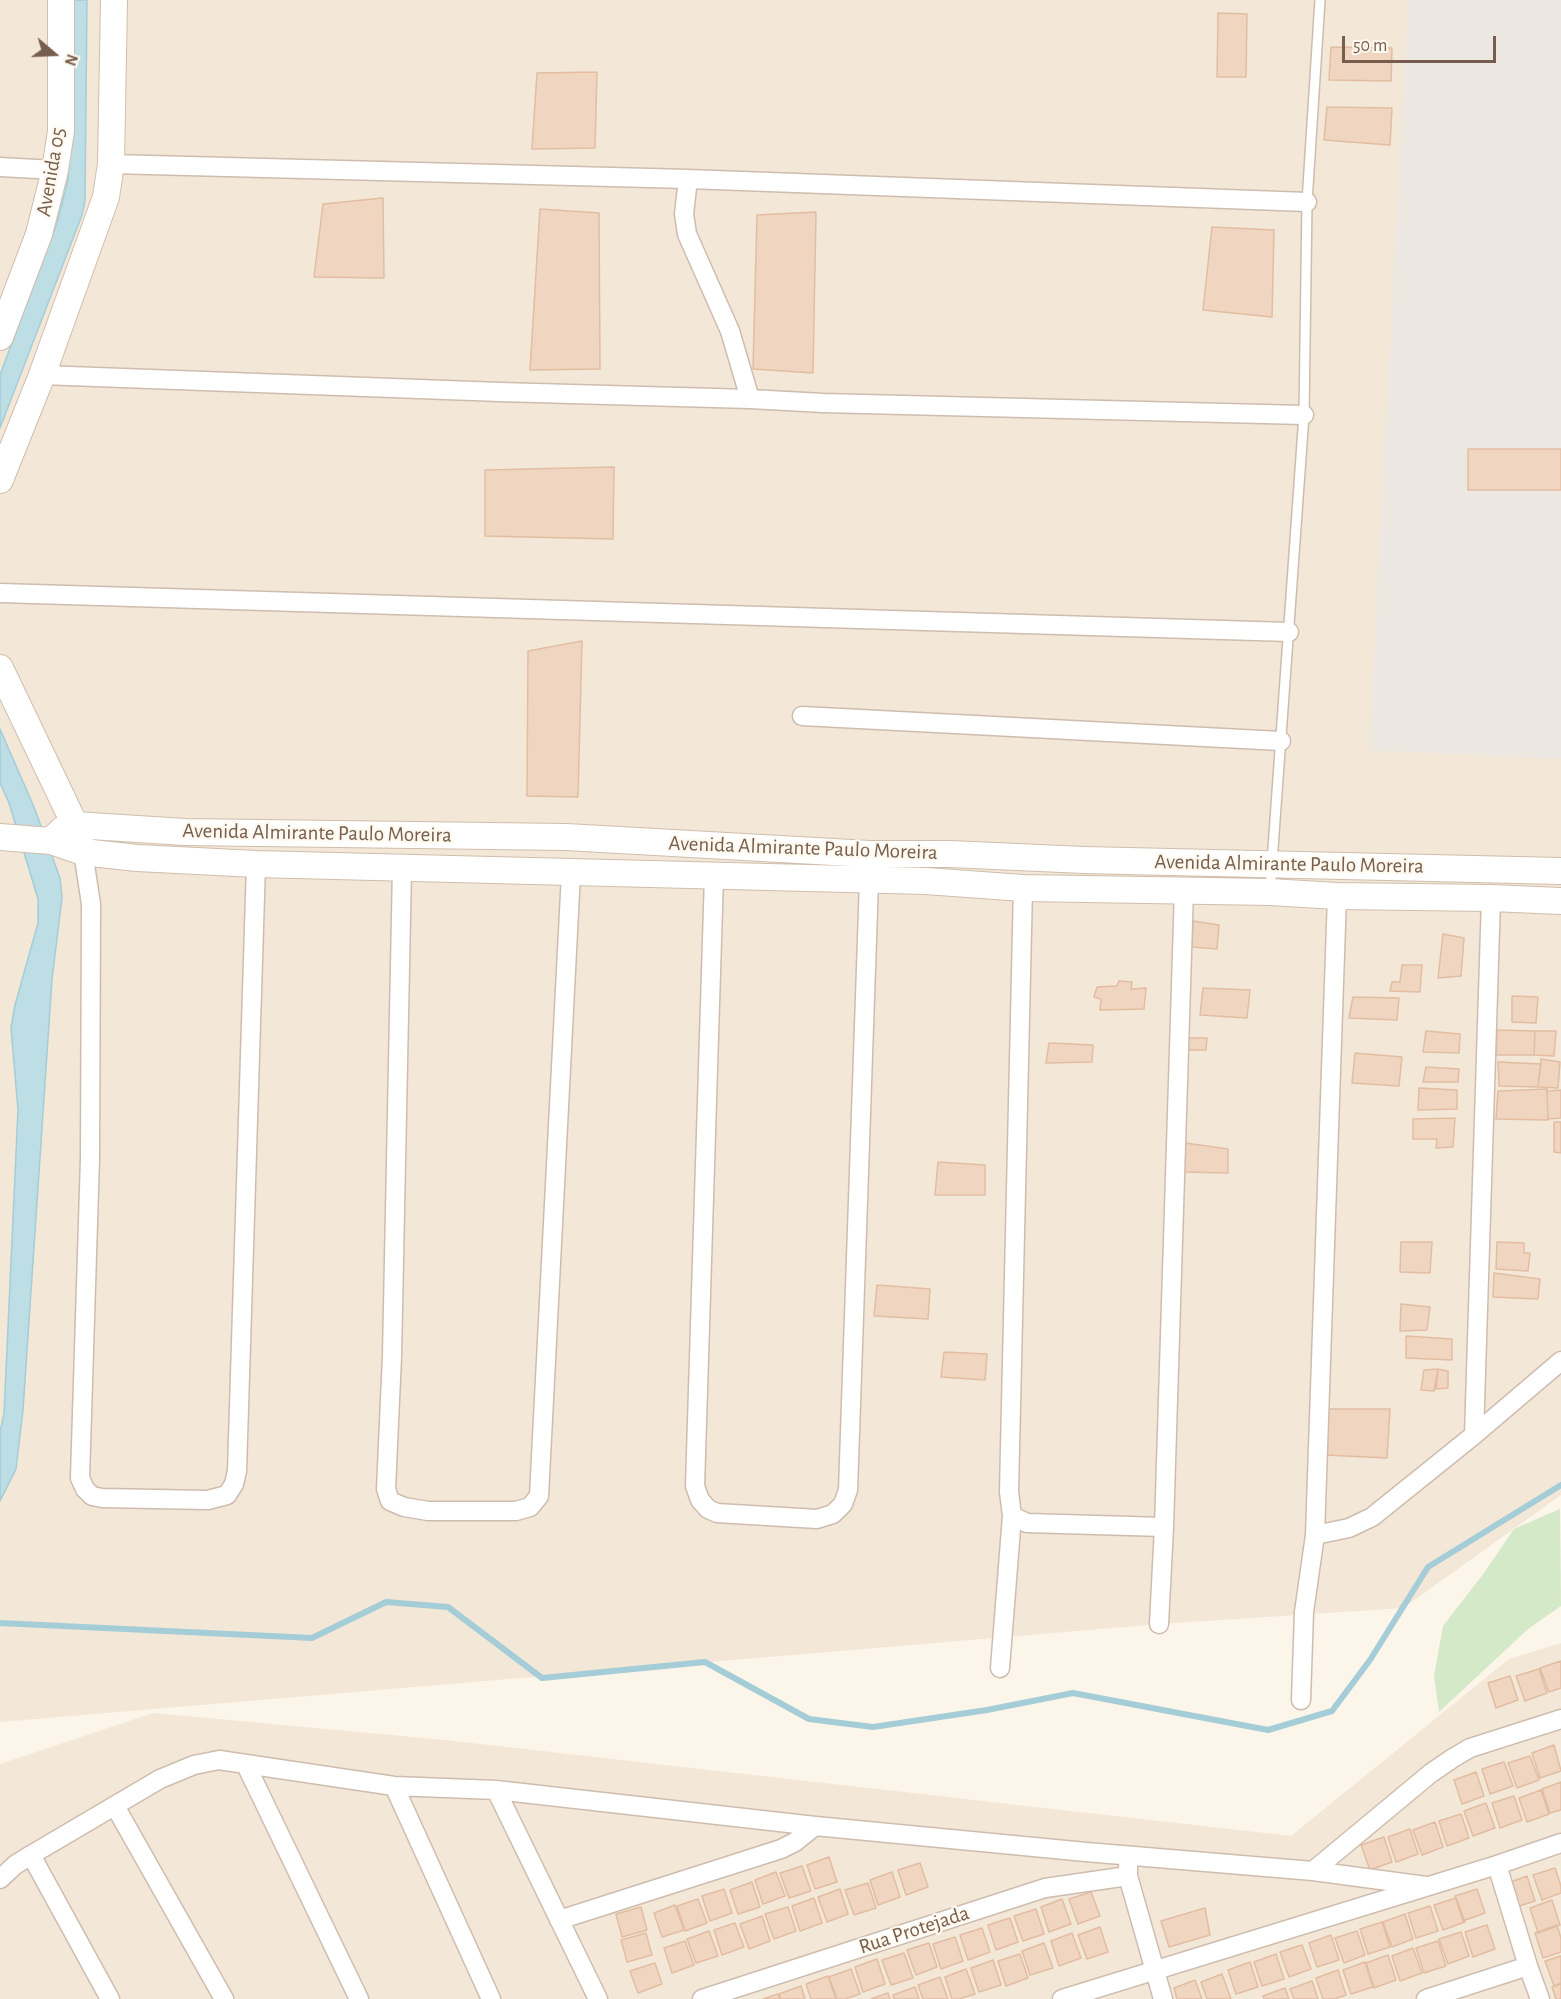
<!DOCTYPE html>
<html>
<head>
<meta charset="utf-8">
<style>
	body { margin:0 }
	#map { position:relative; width:1561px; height:1999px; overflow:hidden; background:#fcf5e9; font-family:"Alegreya Sans",sans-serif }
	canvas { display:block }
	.north { position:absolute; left:24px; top:24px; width:60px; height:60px; -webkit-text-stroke:4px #fef9ef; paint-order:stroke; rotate:109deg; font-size:16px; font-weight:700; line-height:24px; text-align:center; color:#765d4d }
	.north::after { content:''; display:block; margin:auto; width:21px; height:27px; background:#765d4d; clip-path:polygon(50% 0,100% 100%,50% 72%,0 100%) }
	.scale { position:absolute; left:1342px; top:36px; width:154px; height:27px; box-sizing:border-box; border:3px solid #765d4d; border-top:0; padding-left:8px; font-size:18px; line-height:21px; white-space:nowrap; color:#765d4d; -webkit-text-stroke:4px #fef9ef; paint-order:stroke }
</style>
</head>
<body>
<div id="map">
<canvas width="1561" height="1999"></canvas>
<div class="north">N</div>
<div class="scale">50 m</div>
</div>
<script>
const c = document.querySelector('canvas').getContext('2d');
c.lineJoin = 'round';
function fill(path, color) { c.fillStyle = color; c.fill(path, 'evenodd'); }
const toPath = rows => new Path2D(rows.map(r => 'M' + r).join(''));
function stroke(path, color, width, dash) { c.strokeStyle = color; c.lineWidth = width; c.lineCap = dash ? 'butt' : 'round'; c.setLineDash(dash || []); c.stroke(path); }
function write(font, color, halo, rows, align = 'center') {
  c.font = font + ' "Alegreya Sans",sans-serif'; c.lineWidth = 4.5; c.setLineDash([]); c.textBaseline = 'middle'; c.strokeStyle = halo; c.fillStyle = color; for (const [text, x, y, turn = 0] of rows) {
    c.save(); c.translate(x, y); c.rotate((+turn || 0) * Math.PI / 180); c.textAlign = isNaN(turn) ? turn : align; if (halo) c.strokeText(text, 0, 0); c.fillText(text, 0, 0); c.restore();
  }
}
fill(toPath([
	[0,0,1561,0,1561,1495,1403,1608,1159,1624,0,1722],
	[1561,1643,1561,1999,0,1999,0,1764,153,1713,445,1740,1291,1836,1509,1659]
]), '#f3e7d7');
fill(toPath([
	[1408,0,1561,0,1561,759,1369,750]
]), '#ede7e1');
fill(toPath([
	[1560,1509,1561,1606,1528,1629,1439,1712,1434,1676,1443,1626,1484,1573,1514,1529]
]), '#d4e9c7');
const water = toPath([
	[69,0,87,0,85,200,82,215,0,428,0,375,57,223,68,180,69,0],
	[0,729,34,807,60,878,62,898,52,979,23,1410,16,1469,0,1501,0,1432,4,1414,18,1110,11,1028,15,1005,38,923,38,899,9,803,0,783,0,729]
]);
fill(water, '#bddee5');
stroke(water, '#a4cdd7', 1.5);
stroke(toPath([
	[0,1623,312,1638,386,1602,448,1607,542,1678,705,1662,809,1719,873,1727,987,1710,1073,1693,1268,1730,1332,1711,1370,1660,1428,1567,1561,1485]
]), '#a4cdd7', 6);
const building = toPath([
	[1218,13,1247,14,1246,77,1217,77,1218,13],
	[1331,47,1392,48,1391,81,1329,80,1331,47],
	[597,72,595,148,532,149,537,73,597,72],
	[1327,107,1392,108,1390,145,1324,140,1327,107],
	[383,198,384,278,314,277,323,204,383,198],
	[540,209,599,213,600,369,530,370,540,209],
	[816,212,813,373,753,369,757,215,816,212],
	[1212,227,1274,230,1272,317,1203,310,1212,227],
	[1468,449,1561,449,1561,490,1468,490,1468,449],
	[614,467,613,539,485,536,485,470,614,467],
	[582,641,578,797,527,796,528,651,582,641],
	[1193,921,1219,925,1217,949,1192,947,1193,921],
	[1443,934,1464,938,1461,976,1438,978,1443,934],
	[1402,965,1422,965,1420,992,1390,991,1392,982,1400,982,1402,965],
	[1119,981,1132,982,1131,989,1146,988,1144,1009,1100,1010,1101,999,1094,997,1097,987,1117,986,1119,981],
	[1203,988,1250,990,1247,1018,1200,1015,1203,988],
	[1512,996,1538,997,1536,1023,1512,1022,1512,996],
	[1353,997,1399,998,1397,1020,1349,1018,1353,997],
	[1497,1030,1535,1031,1534,1055,1496,1055,1497,1030],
	[1426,1031,1460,1034,1459,1053,1423,1052,1426,1031],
	[1535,1031,1556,1031,1554,1056,1534,1055,1535,1031],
	[1188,1038,1207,1038,1206,1050,1188,1050,1188,1038],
	[1049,1043,1093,1045,1092,1062,1046,1063,1049,1043],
	[1355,1053,1402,1057,1399,1086,1352,1083,1355,1053],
	[1541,1059,1560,1062,1558,1088,1538,1087,1541,1059],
	[1498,1062,1541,1064,1538,1087,1499,1086,1498,1062],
	[1426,1067,1459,1069,1458,1082,1423,1082,1426,1067],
	[1419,1088,1457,1090,1457,1109,1418,1110,1419,1088],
	[1547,1089,1548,1120,1496,1119,1498,1091,1547,1089],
	[1561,1090,1561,1118,1548,1119,1547,1091,1561,1090],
	[1455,1118,1453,1147,1436,1148,1437,1139,1413,1139,1413,1119,1455,1118],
	[1554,1122,1561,1122,1561,1153,1554,1152,1554,1122],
	[1185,1143,1228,1149,1228,1173,1184,1172,1185,1143],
	[938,1162,985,1165,985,1195,935,1195,938,1162],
	[1401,1242,1432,1242,1430,1273,1400,1272,1401,1242],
	[1497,1242,1524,1243,1524,1253,1530,1253,1528,1271,1496,1269,1497,1242],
	[1494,1273,1540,1279,1538,1299,1493,1297,1494,1273],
	[877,1285,930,1289,928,1319,874,1316,877,1285],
	[1401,1304,1430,1307,1427,1330,1400,1331,1401,1304],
	[1406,1336,1452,1339,1452,1360,1406,1358,1406,1336],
	[944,1352,987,1354,985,1380,941,1377,944,1352],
	[1438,1369,1448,1371,1448,1388,1436,1389,1438,1369],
	[1438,1369,1434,1391,1421,1390,1424,1370,1438,1369],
	[1329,1409,1390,1409,1387,1458,1325,1455,1329,1409],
	[1561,1661,1561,1688,1549,1692,1540,1668,1561,1661],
	[1539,1669,1547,1693,1525,1701,1516,1676,1539,1669],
	[1510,1676,1518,1700,1496,1708,1488,1683,1510,1676],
	[1554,1745,1561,1771,1540,1778,1532,1753,1554,1745],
	[1530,1756,1539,1780,1517,1788,1508,1763,1530,1756],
	[1504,1762,1513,1786,1490,1794,1482,1769,1504,1762],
	[1476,1772,1484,1796,1462,1804,1454,1780,1476,1772],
	[1561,1782,1561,1810,1550,1813,1542,1789,1561,1782],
	[1541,1790,1549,1814,1527,1822,1519,1798,1541,1790],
	[1514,1796,1522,1820,1500,1828,1492,1803,1514,1796],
	[1486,1803,1495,1828,1473,1836,1464,1811,1486,1803],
	[1461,1814,1469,1838,1447,1846,1439,1821,1461,1814],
	[1435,1822,1443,1847,1422,1855,1413,1830,1435,1822],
	[1410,1829,1418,1854,1396,1862,1388,1837,1410,1829],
	[1384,1837,1392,1862,1370,1870,1361,1845,1384,1837],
	[829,1857,837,1882,815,1889,807,1865,829,1857],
	[920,1863,928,1887,906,1895,898,1870,920,1863],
	[802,1866,811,1891,789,1898,780,1873,802,1866],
	[1555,1868,1561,1886,1561,1893,1542,1900,1533,1875,1555,1868],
	[776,1872,785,1896,763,1904,755,1880,776,1872],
	[892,1872,900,1897,878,1905,870,1880,892,1872],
	[1527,1876,1535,1901,1513,1908,1505,1884,1527,1876],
	[752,1882,760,1907,738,1914,730,1890,752,1882],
	[868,1883,876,1908,854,1915,845,1890,868,1883],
	[724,1889,732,1913,710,1921,702,1896,724,1889],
	[840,1889,848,1914,827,1922,818,1897,840,1889],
	[1477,1889,1485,1913,1463,1921,1455,1896,1477,1889],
	[1091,1892,1100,1916,1078,1924,1069,1899,1091,1892],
	[814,1898,822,1923,800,1931,792,1906,814,1898],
	[1456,1898,1465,1922,1443,1930,1434,1905,1456,1898],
	[698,1899,707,1923,685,1931,677,1906,698,1899],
	[1062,1899,1071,1924,1049,1932,1041,1907,1062,1899],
	[1552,1900,1560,1925,1538,1933,1530,1908,1552,1900],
	[675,1905,684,1930,662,1937,654,1913,675,1905],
	[1430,1906,1438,1931,1416,1938,1408,1913,1430,1906],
	[641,1907,647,1930,622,1937,616,1914,641,1907],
	[788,1907,796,1931,774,1939,765,1914,788,1907],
	[1205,1908,1210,1935,1169,1947,1161,1921,1205,1908],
	[1036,1909,1044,1934,1023,1941,1014,1916,1036,1909],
	[1405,1914,1413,1939,1392,1947,1383,1922,1405,1914],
	[762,1916,770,1941,749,1949,740,1924,762,1916],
	[1010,1918,1018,1942,996,1950,988,1925,1010,1918],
	[1382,1922,1390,1947,1368,1954,1360,1929,1382,1922],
	[735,1923,744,1947,722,1955,714,1930,735,1923],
	[1487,1925,1495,1949,1473,1957,1465,1932,1487,1925],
	[1557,1925,1561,1938,1561,1952,1543,1958,1535,1933,1557,1925],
	[1100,1927,1108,1952,1087,1959,1078,1935,1100,1927],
	[982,1928,990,1952,968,1960,960,1935,982,1928],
	[709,1931,718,1956,696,1963,687,1939,709,1931],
	[1357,1931,1365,1955,1344,1963,1335,1938,1357,1931],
	[1461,1932,1469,1956,1448,1964,1439,1939,1461,1932],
	[646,1933,652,1955,627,1962,621,1940,646,1933],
	[1072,1933,1081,1958,1059,1966,1051,1941,1072,1933],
	[1331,1935,1339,1960,1317,1967,1309,1943,1331,1935],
	[955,1937,963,1961,941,1969,933,1944,955,1937],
	[685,1941,694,1965,672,1973,664,1948,685,1941],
	[1438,1941,1446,1966,1424,1973,1416,1948,1438,1941],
	[929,1943,937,1967,916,1975,907,1950,929,1943],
	[1044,1943,1053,1968,1030,1975,1022,1951,1044,1943],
	[1302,1945,1311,1969,1289,1977,1280,1952,1302,1945],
	[1413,1948,1422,1973,1400,1981,1392,1956,1413,1948],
	[904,1953,913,1978,891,1985,882,1960,904,1953],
	[1020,1954,1028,1978,1006,1986,998,1961,1020,1954],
	[1276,1954,1284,1979,1262,1986,1254,1962,1276,1954],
	[1388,1955,1396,1980,1374,1988,1366,1963,1388,1955],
	[1561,1956,1561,1983,1554,1986,1545,1961,1561,1956],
	[877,1959,885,1984,863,1992,855,1967,877,1959],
	[993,1960,1001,1985,979,1992,971,1968,993,1960],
	[1250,1962,1258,1987,1236,1994,1228,1970,1250,1962],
	[1365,1962,1373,1987,1351,1994,1343,1970,1365,1962],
	[655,1963,662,1984,638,1993,630,1971,655,1963],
	[851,1969,860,1994,845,1999,837,1999,829,1977,851,1969],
	[966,1969,975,1994,959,1999,952,1999,945,1977,966,1969],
	[1338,1970,1346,1995,1335,1999,1323,1999,1316,1978,1338,1970],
	[1222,1974,1231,1999,1207,1999,1201,1982,1222,1974],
	[828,1976,836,1999,811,1999,806,1984,828,1976],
	[940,1977,948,1999,923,1999,918,1985,940,1977],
	[1195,1980,1202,1999,1177,1999,1174,1988,1195,1980],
	[1312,1981,1318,1999,1294,1999,1290,1989,1312,1981],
	[1561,1984,1561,1999,1556,1999,1552,1987,1561,1984],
	[801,1986,805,1999,781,1999,779,1994,801,1986],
	[915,1987,919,1999,894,1999,893,1995,915,1987],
	[1285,1988,1289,1999,1264,1999,1263,1996,1285,1988],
	[888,1993,890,1999,871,1999,888,1993],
	[778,1994,780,1999,763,1999,778,1994]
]);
fill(building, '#f0d6c1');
stroke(building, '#e2bda2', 1.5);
const service = toPath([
	[1270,890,1304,415,1307,202,1320,0]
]);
const minor = toPath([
	[111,164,688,179,1307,202],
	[0,167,55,170],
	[688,179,684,214,687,234,730,331,750,399],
	[42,375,500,392,750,399,823,403,1304,415],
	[0,593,1289,632],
	[802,716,1281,741],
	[83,852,91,904,90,1158,80,1478,85,1489,92,1496,102,1498,208,1500,227,1495,234,1484,237,1471,256,864],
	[402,869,392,1356,386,1489,390,1501,404,1507,428,1511,516,1511,530,1507,539,1496,571,873],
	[714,876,695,1486,700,1500,708,1509,717,1513,817,1519,833,1514,843,1504,848,1490,869,881],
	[1023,888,1009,1492,1012,1516,1027,1523,1164,1527],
	[1474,1435,1561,1361],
	[1315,1535,1349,1528,1372,1517,1474,1435,1491,898],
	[1159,1624,1164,1527,1184,890],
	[1000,1668,1012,1516],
	[1301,1700,1304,1612,1315,1535,1337,896],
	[246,1765,359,1999],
	[394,1786,491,1999],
	[496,1790,598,1999],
	[115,1806,224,1999],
	[31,1855,110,1999],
	[1497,1865,1528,1966,1540,1999],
	[1128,1866,1128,1876,1163,1999],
	[1313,1871,1431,1773,1453,1758,1470,1748,1561,1719],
	[0,1879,15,1865,31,1855,160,1779,194,1765,219,1760,394,1786,496,1790,815,1826,1086,1852,1313,1871,1426,1886],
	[559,1920,781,1849,795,1842,815,1826],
	[702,1999,1045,1888,1128,1876],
	[1062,1999,1497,1865,1561,1843],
	[1426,1999,1528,1966]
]);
const secondary = toPath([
	[0,337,39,234,55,170,61,131,61,0],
	[0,480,42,375,106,197,111,164,114,0],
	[0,668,75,825,80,842],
	[0,837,51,841,83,852,137,858,256,864,926,881,1023,888,1270,892,1337,896,1491,898,1561,901],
	[51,841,62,830,75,825,185,832,566,837,869,854,950,854,1084,860,1561,871]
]);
stroke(service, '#cebdaf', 12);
stroke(minor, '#cebdaf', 21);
stroke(secondary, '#d0beac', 28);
stroke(service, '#fff', 9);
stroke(minor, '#fff', 18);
stroke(secondary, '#fff', 26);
write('21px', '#765d4d', '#fef9ef', [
	["Avenida 05",51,172,-80],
	["Avenida Almirante Paulo Moreira",317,833,1],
	["Avenida Almirante Paulo Moreira",803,848,2],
	["Avenida Almirante Paulo Moreira",1289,864,1],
	["Rua Protejada",914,1930,-18]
]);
</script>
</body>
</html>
